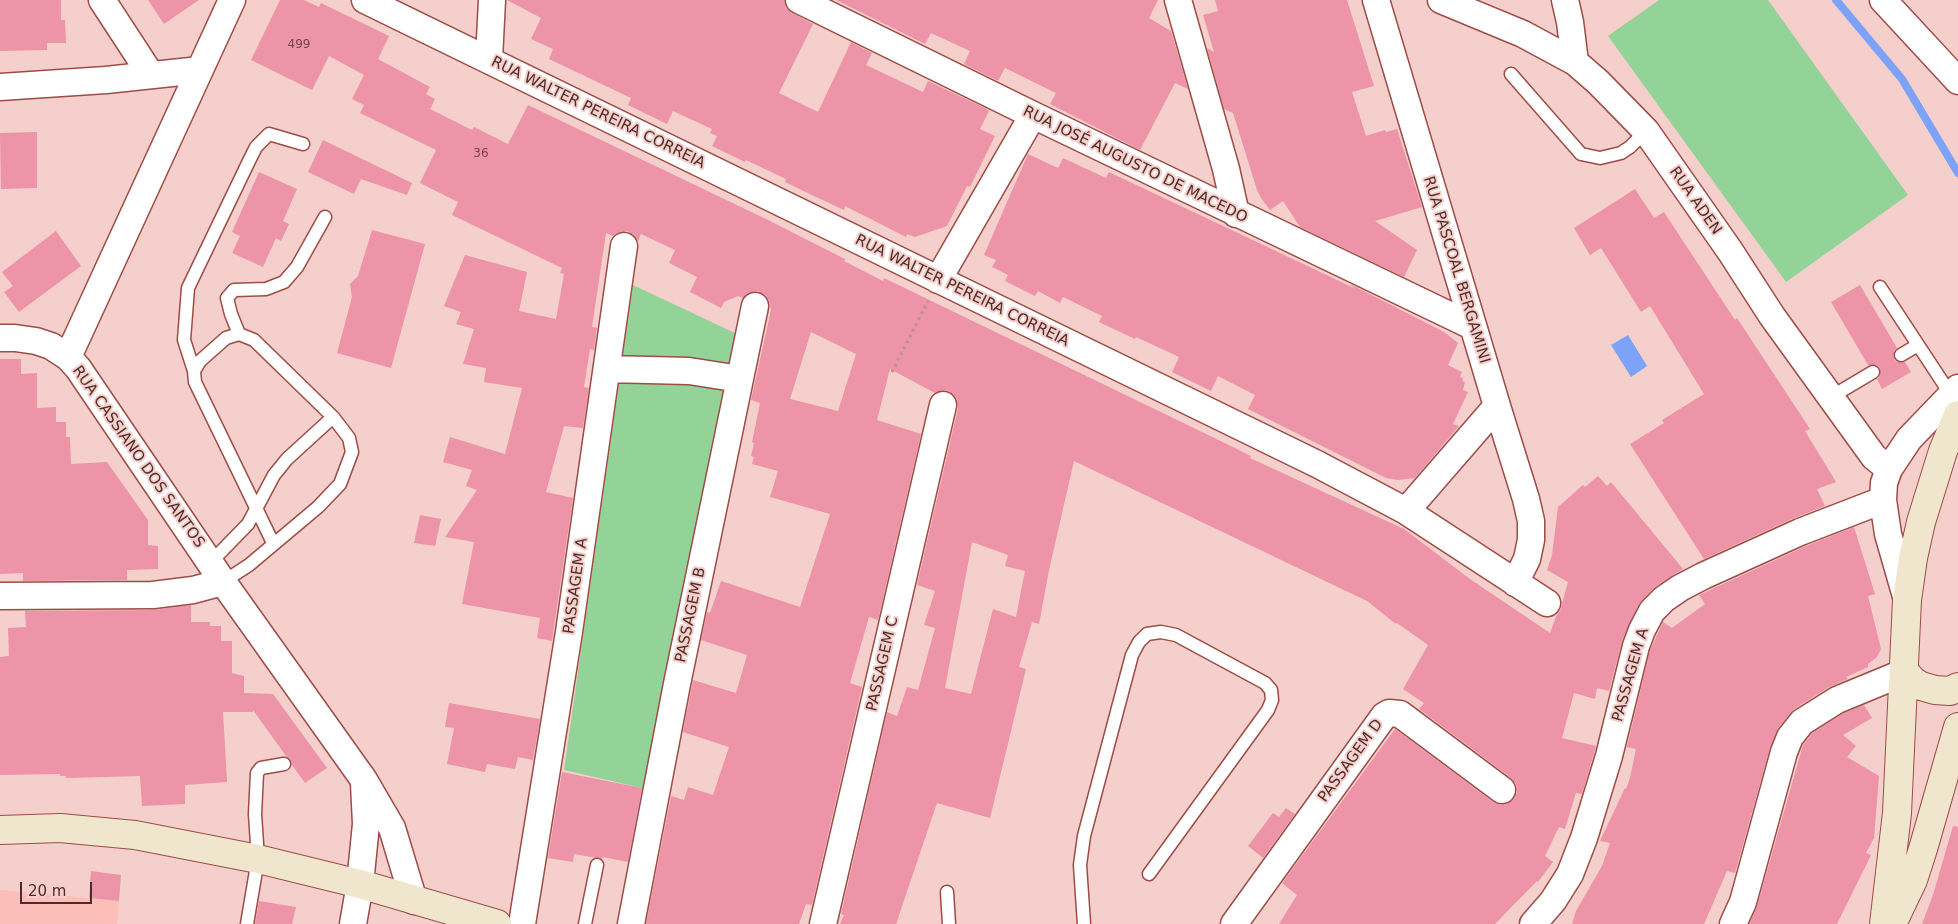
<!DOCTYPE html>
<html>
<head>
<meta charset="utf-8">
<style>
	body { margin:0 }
	#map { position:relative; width:1958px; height:924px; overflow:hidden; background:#f5cfcb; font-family:"DejaVu Sans",sans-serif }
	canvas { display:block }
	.scale { position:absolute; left:20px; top:882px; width:72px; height:22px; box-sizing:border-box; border:2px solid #502c28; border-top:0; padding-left:6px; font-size:15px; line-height:18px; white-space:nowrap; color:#502c28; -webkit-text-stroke:4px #f5cfcb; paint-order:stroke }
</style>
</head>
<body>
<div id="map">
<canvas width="1958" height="924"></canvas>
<div class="scale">20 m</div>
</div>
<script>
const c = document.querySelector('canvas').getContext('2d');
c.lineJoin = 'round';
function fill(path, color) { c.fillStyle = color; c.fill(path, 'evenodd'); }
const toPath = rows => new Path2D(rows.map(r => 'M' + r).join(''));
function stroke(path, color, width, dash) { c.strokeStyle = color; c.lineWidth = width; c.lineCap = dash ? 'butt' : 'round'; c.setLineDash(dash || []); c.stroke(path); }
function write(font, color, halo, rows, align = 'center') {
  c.font = font + ' "DejaVu Sans",sans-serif'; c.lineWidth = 4; c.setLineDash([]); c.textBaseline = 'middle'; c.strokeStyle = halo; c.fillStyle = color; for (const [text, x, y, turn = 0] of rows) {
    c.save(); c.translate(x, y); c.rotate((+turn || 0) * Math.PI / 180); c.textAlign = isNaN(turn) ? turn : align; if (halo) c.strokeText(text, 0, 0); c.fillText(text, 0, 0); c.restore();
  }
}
fill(toPath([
	[0,890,119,901,117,924,0,924]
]), '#fbbeb8');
fill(toPath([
	[1659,0,1768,0,1908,195,1786,282,1608,36],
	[633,285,739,335,651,790,564,770]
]), '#94d397');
fill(toPath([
	[1628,335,1647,366,1631,377,1611,345]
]), '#7da2f9');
stroke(toPath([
	[1836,0,1902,79,1958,173]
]), '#7da2f9', 8);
fill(toPath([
	[0,0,61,0,61,20,65,20,66,43,47,43,47,50,0,51],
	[148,0,199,0,164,24],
	[280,0,304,0,319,7,321,3,389,36,378,59,430,87,426,94,435,99,430,109,472,130,474,127,508,144,528,105,766,219,845,259,844,261,883,281,884,278,1233,447,1251,456,1250,458,1404,529,1470,579,1550,633,1557,614,1560,611,1568,582,1547,570,1552,555,1558,507,1583,485,1585,487,1598,476,1607,486,1611,482,1683,569,1655,587,1639,604,1622,641,1609,691,1597,688,1595,699,1574,693,1562,738,1596,746,1582,794,1576,793,1565,829,1559,827,1545,856,1553,862,1538,882,1537,881,1495,924,1279,924,1297,895,1282,883,1395,729,1493,802,1500,805,1507,804,1514,799,1517,792,1516,784,1511,778,1419,709,1424,703,1403,689,1428,645,1397,623,1396,624,1367,601,1074,461,1049,570,1039,624,1016,617,1032,622,1019,667,1026,669,990,818,937,803,896,924,840,924,844,915,841,914,887,712,897,716,907,687,918,690,935,628,924,625,935,591,917,585,958,408,957,400,953,394,946,390,935,393,890,369,877,420,921,434,878,620,869,617,850,683,862,687,812,905,806,904,799,924,646,924,671,796,684,800,688,787,713,795,729,747,683,732,693,680,736,693,747,655,701,640,707,612,710,613,721,581,800,607,830,514,770,497,778,471,752,464,754,457,751,456,754,443,752,442,760,403,751,400,771,310,769,301,765,295,758,291,751,292,743,298,738,296,724,302,721,308,690,292,697,277,669,263,675,250,641,234,638,241,634,235,627,231,619,232,613,236,606,233,592,327,597,328,594,350,590,349,584,387,589,388,583,428,564,426,546,492,573,498,552,641,537,638,540,618,462,604,474,542,445,537,477,490,466,486,472,470,443,462,450,437,505,454,522,388,484,382,486,368,463,364,474,329,456,324,461,312,444,306,465,255,527,272,519,311,556,319,564,274,560,273,562,268,452,215,458,202,420,183,436,150,360,113,364,105,352,99,364,75,329,56,312,90,251,60],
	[811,332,856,354,838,411,790,399],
	[972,542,1008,555,1005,566,1025,571,1016,617,993,609,971,694,945,688],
	[507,0,784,0,786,8,792,13,813,24,779,93,818,112,851,42,872,53,866,65,923,92,928,81,985,108,989,111,980,129,995,136,970,187,967,186,947,226,915,237,907,234,906,237,845,206,844,210,816,197,785,182,786,179,746,160,745,162,712,146,717,136,710,133,712,129,673,111,667,124,628,105,631,98,549,59,553,49,531,39,541,18],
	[836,0,1158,0,1149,18,1171,31,1188,89,1175,83,1140,150,1050,104,1056,93,1005,68,998,81,964,64,970,51,931,33,925,44],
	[1215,0,1347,0,1374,86,1352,92,1366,136,1385,130,1386,132,1397,129,1422,207,1375,221,1417,250,1404,277,1300,227,1283,201,1270,210,1261,198,1257,190,1233,113,1224,109,1207,48,1214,52,1203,15,1218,11],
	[37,132,37,188,1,189,0,133],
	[323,140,412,183,407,195,361,179,354,194,308,172],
	[1028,154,1058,168,1063,158,1106,178,1109,172,1354,288,1350,284,1444,332,1458,343,1448,365,1462,372,1460,377,1463,378,1462,381,1465,382,1463,390,1468,392,1453,424,1459,426,1415,478,1398,480,1386,478,1248,409,1255,395,1218,376,1211,391,1172,372,1179,357,1136,337,1135,339,1099,322,1102,316,1063,297,1060,303,1038,291,1035,296,1005,281,1008,275,992,267,996,260,984,255],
	[259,172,297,189,283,221,289,224,281,241,276,238,263,267,232,253,240,236,232,232],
	[1635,189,1654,218,1664,212,1735,320,1737,318,1810,429,1805,431,1836,482,1817,489,1825,506,1794,518,1704,559,1630,444,1664,423,1662,420,1704,394,1650,306,1641,312,1601,248,1590,255,1574,228],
	[372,230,425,244,391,368,337,353,352,297,350,284,358,276],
	[56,231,81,266,19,312,4,292,13,286,2,272],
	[1860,285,1897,348,1894,351,1894,359,1897,362,1905,362,1911,372,1882,389,1877,379,1880,376,1880,368,1877,365,1868,365,1831,302],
	[0,359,21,359,21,374,37,373,37,408,56,407,56,422,66,422,66,437,70,437,71,464,107,462,148,520,148,545,158,546,158,569,127,570,127,580,23,581,23,573,0,574],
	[420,515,441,519,435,546,414,543],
	[1854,527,1875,594,1868,596,1881,649,1877,657,1868,664,1868,667,1846,677,1848,679,1829,687,1794,709,1778,728,1770,748,1735,873,1727,871,1704,924,1572,924,1576,911,1602,866,1610,843,1600,841,1625,788,1626,789,1630,778,1636,749,1627,747,1650,650,1663,622,1672,628,1705,604,1699,595,1806,546],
	[191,605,191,622,210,622,210,626,221,626,221,641,232,641,232,673,244,676,244,693,273,694,327,768,305,783,292,765,290,759,286,756,253,710,253,712,223,712,227,782,185,785,185,804,142,806,140,776,66,778,66,776,60,776,60,774,0,775,0,657,9,656,8,628,26,627,25,611,153,610],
	[449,703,540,719,533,760,518,757,515,769,487,764,485,772,447,764,454,728,445,727],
	[1864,705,1872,718,1843,735,1856,746,1847,757,1879,776,1874,838,1866,853,1871,855,1837,924,1749,924,1757,906,1803,745,1812,733,1844,713],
	[562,772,642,788,628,862,603,857,602,859,574,854,573,862,548,858],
	[1286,808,1295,814,1263,858,1248,846,1273,813,1279,817],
	[1953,826,1958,827,1958,924,1922,924,1933,895],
	[91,871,121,875,119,901,89,898],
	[259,901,296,907,292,924,255,924]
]), '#ed94a8');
const lane = toPath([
	[1511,74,1581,154,1600,158,1621,153,1630,147,1646,131],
	[1880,287,1951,395],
	[239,334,231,314,227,298,234,290,266,289,284,282,297,267,325,217],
	[1901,355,1918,345],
	[194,371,184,340,188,288,249,161,256,147,269,134,303,144],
	[1831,397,1873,372],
	[210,563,248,524,274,475,287,459,333,417],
	[223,582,249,565,318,507,340,484,352,452,349,438,333,417,254,340,239,334,226,338,200,361,194,371,195,382,273,543],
	[947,892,949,924],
	[247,924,258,859,255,814,257,773,261,768,284,764],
	[585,924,597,865],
	[1084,924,1080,865,1084,836,1132,655,1139,642,1147,634,1161,632,1176,635,1265,683,1271,690,1272,700,1268,710,1149,874]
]);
const street = toPath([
	[102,0,151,75],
	[232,0,68,357,78,368,223,582,364,780,392,828,414,901],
	[365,0,1317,464,1406,511,1547,603],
	[799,0,1033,115,1472,326],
	[1178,0,1226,169,1236,214],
	[1376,0,1497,406,1406,511],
	[1441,0,1523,34,1575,62,1598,82,1646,131,1730,251,1772,316,1874,457,1889,469],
	[1565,0,1570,22,1575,62],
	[1883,0,1958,81],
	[489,59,492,0],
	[0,87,106,80,200,70],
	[938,280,1033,115],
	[0,338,15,338,36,341,51,346,68,357],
	[607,369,689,371,740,379],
	[1497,406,1526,499,1531,521,1531,540,1527,559,1515,583],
	[0,596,153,595,193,590,223,582],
	[1907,600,1888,534,1883,500,1884,483,1889,469,1909,439,1958,388],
	[353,924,360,884,366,824,364,783],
	[522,924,569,632,624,246],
	[631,924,677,684,755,306],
	[823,924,943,405],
	[1234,924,1384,716,1389,713,1400,714,1502,790],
	[1533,924,1553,901,1570,874,1584,838,1609,756,1636,646,1642,630,1652,611,1664,599,1680,588,1703,576,1800,532,1883,500],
	[1733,924,1743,902,1784,752,1790,737,1802,722,1837,700,1905,672]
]);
const secondary = toPath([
	[1905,672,1913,681,1921,686,1935,690,1950,691,1958,687],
	[0,830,60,828,135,835,258,859,360,884,497,924],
	[1884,924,1897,813,1907,600,1913,558,1921,522,1943,451,1958,415],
	[1892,924,1913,880,1923,849,1958,727]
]);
stroke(lane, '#9d4c46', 15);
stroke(street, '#9d4c46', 29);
stroke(secondary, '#9d4c46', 30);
stroke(toPath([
	[892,372,928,301]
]), '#b6918d', 3, [2.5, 4]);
stroke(lane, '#fff', 12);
stroke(street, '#fff', 26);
stroke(secondary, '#f0e6ce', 28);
write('12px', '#774648', null, [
	["499",299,45],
	["36",481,154]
]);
write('15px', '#502c28', '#f5cfcb', [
	["RUA WALTER PEREIRA CORREIA",598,113,26],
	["RUA JOSÉ AUGUSTO DE MACEDO",1135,165,26],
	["RUA ADEN",1695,201,55],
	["RUA PASCOAL BERGAMINI",1456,270,73],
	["RUA WALTER PEREIRA CORREIA",962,291,26],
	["RUA CASSIANO DOS SANTOS",138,457,55],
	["PASSAGEM A",576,586,-82],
	["PASSAGEM B",691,615,-78],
	["PASSAGEM C",883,664,-77],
	["PASSAGEM A",1631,675,-74],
	["PASSAGEM D",1351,761,-54]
]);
</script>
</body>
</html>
